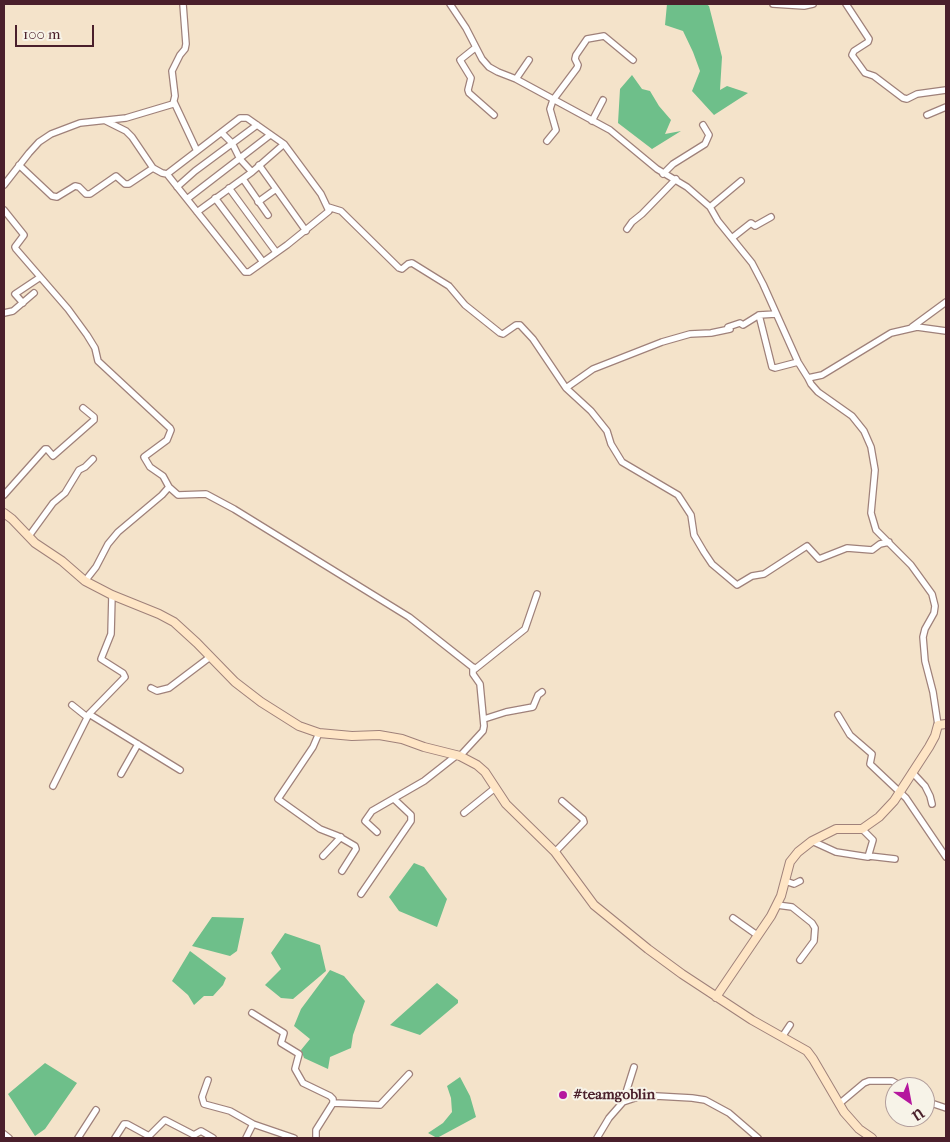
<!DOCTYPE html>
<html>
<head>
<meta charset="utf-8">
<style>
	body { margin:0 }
	#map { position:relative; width:950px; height:1142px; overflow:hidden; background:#f4e3ca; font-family:"IM FELL French Canon",serif }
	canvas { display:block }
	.frame { position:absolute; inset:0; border:5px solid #4a1f2b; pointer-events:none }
	.north { position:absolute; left:885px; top:1077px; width:50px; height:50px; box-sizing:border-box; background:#f7f3e8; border:1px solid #b29e9c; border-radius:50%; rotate:147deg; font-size:14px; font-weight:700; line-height:20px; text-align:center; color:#4a1f2b }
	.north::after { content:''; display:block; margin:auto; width:18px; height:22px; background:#b5179e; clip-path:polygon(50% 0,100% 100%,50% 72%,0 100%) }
	.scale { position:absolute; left:15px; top:25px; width:79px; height:22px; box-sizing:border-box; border:2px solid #4a1f2b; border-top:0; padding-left:6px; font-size:15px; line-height:18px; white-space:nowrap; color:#4a1f2b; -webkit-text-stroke:4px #f7f3e8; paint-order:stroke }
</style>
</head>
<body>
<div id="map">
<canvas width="950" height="1142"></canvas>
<div class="frame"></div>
<div class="north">U</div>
<div class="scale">100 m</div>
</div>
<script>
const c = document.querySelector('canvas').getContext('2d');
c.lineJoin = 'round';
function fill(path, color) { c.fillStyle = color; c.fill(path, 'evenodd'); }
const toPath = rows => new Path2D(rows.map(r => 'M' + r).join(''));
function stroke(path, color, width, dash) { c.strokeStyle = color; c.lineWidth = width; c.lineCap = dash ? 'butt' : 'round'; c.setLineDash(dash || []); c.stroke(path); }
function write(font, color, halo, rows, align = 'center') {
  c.font = font + ' "IM FELL French Canon",serif'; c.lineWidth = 4; c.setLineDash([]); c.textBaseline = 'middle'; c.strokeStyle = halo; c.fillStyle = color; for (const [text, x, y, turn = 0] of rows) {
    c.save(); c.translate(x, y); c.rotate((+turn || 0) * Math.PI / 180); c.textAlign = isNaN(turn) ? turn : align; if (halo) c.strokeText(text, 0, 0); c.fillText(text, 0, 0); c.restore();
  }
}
fill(toPath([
	[667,4,706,4,709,6,722,57,720,90,727,86,748,93,714,115,692,91,700,71,693,52,683,31,665,25],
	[632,75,642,89,650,91,659,106,671,120,665,134,681,131,652,149,618,123,620,89],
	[414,863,424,867,447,899,437,927,399,911,389,897],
	[212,917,244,918,237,951,230,956,192,946],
	[285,933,320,945,326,971,293,999,281,998,265,985,281,969,271,953],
	[190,951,226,978,223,985,213,996,204,996,194,1005,188,995,172,981],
	[330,970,344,976,365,1001,353,1035,351,1048,330,1057,328,1069,304,1058,301,1050,310,1039,294,1026,301,1009],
	[437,983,458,1000,458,1003,420,1035,390,1025],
	[45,1063,77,1083,45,1129,35,1136,8,1094],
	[460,1077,470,1096,476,1117,437,1138,428,1133,443,1123,452,1112,451,1098,447,1086]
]), '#6ebf8a');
const street = toPath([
	[450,4,466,28,482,59,489,67,498,72,516,79,610,130,657,169,687,187,710,207,718,221,752,263,763,284,798,362,808,378,822,375,891,333,917,327,946,331],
	[773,4,804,6,813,4],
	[846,4,869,39,868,42,854,51,852,55,865,73,874,76,903,98,907,99,917,94,946,90],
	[475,48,460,60,471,78,468,90,469,93,494,115],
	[516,79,529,60],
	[927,115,946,107],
	[106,121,126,131,132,137,153,168,162,173,167,174,197,151,174,102],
	[592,121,603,100],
	[222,133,232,143,240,159,252,172],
	[547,141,556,130,550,109,553,100,577,68,578,65,575,59,576,55,587,39,604,36,633,60],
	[19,165,52,196,57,197,75,186,79,187,86,194,90,194,116,176,125,184,129,184,153,168],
	[259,165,306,231],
	[167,174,245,272,249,272,287,245,329,211,321,194,284,144,247,118,240,118,197,151],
	[663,174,673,164,705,144,709,135,703,125],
	[243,179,268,215],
	[4,185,29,153,39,142,51,134,80,123,126,118,173,104,175,96,172,71,180,55,185,49,186,44,183,4],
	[177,187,195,171,257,125],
	[229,188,276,252],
	[215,198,263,262],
	[187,199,270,135],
	[258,202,276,189],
	[328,207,341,211,399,268,402,269,408,264,412,263,449,286,465,305,500,333,503,334,516,325,520,325,533,339,566,388,591,411,607,431,611,444,622,462,678,495,691,515,694,535,704,552,712,564,737,585,752,576,764,574,807,546,819,559,847,548,872,550,880,544,889,542],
	[710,207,741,181],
	[4,210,24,235,15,247,16,249,68,309,87,335,95,348,98,361,170,428,171,430,167,440,144,457,150,467,163,476,169,487,178,495,206,494,234,509,409,617,475,669,525,629,537,594],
	[197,212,252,172,284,144],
	[627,229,632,222,642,214,676,179],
	[732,238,751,223,755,226,771,217],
	[23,303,15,294,39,278],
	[4,313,13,311,34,293],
	[759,315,772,367,775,368,798,362],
	[912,327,946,302],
	[808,378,811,384,818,392,852,416,864,431,871,447,875,470,871,513,876,530,911,565,932,594,935,606,934,613,925,629,923,637,925,661,933,692,938,725],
	[566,388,593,369,662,342,690,334,711,333,730,329,728,327,740,323,743,325,759,315,776,314],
	[4,495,45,449,47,449,53,456,94,420,94,417,83,408],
	[29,536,53,503,65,493,79,470,85,467,93,459],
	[85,581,96,567,108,544,118,532,162,495,169,487],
	[151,688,157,691,169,688,210,657],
	[72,705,87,717],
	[89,714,180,770],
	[838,715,850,735,872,754,870,764,906,798,946,857],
	[484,719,506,712,533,707,538,695,542,692],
	[319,733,313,747,278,799,320,829,338,836,355,846,356,849,342,871],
	[460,756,483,731,484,726,480,684,473,674,473,667],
	[912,772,925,786,930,796,932,804],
	[121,774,138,744],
	[53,786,89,714,125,677,123,673,101,659,111,634,112,595],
	[464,813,495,788],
	[377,832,365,821,372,811,424,781,457,755],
	[812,841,836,852,868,857,873,840,862,829],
	[555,852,584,822,583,819,562,801],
	[323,856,341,837],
	[869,856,895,859],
	[785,881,794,884,800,881],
	[361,894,411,821,411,815,394,799],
	[777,905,792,907,812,923,815,928,814,941,800,960],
	[733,918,757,935],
	[252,1013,284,1033,281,1043,299,1054,295,1069,303,1083,330,1096,333,1099,333,1103,316,1130,316,1138],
	[782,1037,790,1025],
	[208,1080,202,1097,204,1104,230,1111,253,1124,294,1138],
	[925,1101,946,1108],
	[623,1102,634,1067],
	[333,1103,380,1105,409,1074],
	[839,1104,864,1083,869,1081,892,1081,903,1087],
	[4,1134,9,1138],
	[78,1138,96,1110],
	[115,1138,124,1124,127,1124,149,1136,165,1120,194,1135,201,1131,213,1138],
	[246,1138,253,1124],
	[597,1138,609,1118,623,1102,638,1097,656,1096,692,1098,705,1100,729,1113,758,1138]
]);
const secondary = toPath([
	[4,513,12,519,35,543,62,561,85,581,112,595,159,614,174,622,197,643,235,682,261,702,299,726,319,733,352,736,379,735,402,739,424,747,460,756,477,765,485,772,506,804,555,852,594,905,648,949,682,974,752,1020,807,1051,813,1059,844,1112,859,1129,872,1138],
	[716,997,771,916,781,896,790,862,798,852,812,841,836,829,862,829,879,817,894,801,929,747,935,736,938,725,946,724]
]);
stroke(street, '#9f817a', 8);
stroke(secondary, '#9f817a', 10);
stroke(street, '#fff', 5.5);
stroke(secondary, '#fee5c5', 8);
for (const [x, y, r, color] of [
	[563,1095,5,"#b5179e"]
]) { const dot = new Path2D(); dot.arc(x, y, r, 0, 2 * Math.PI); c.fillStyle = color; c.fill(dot); stroke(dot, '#f7f3e8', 2); }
write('bold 15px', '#4a1f2b', '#f7f3e8', [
	["#teamgoblin",573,1095]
], 'left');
</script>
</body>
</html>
